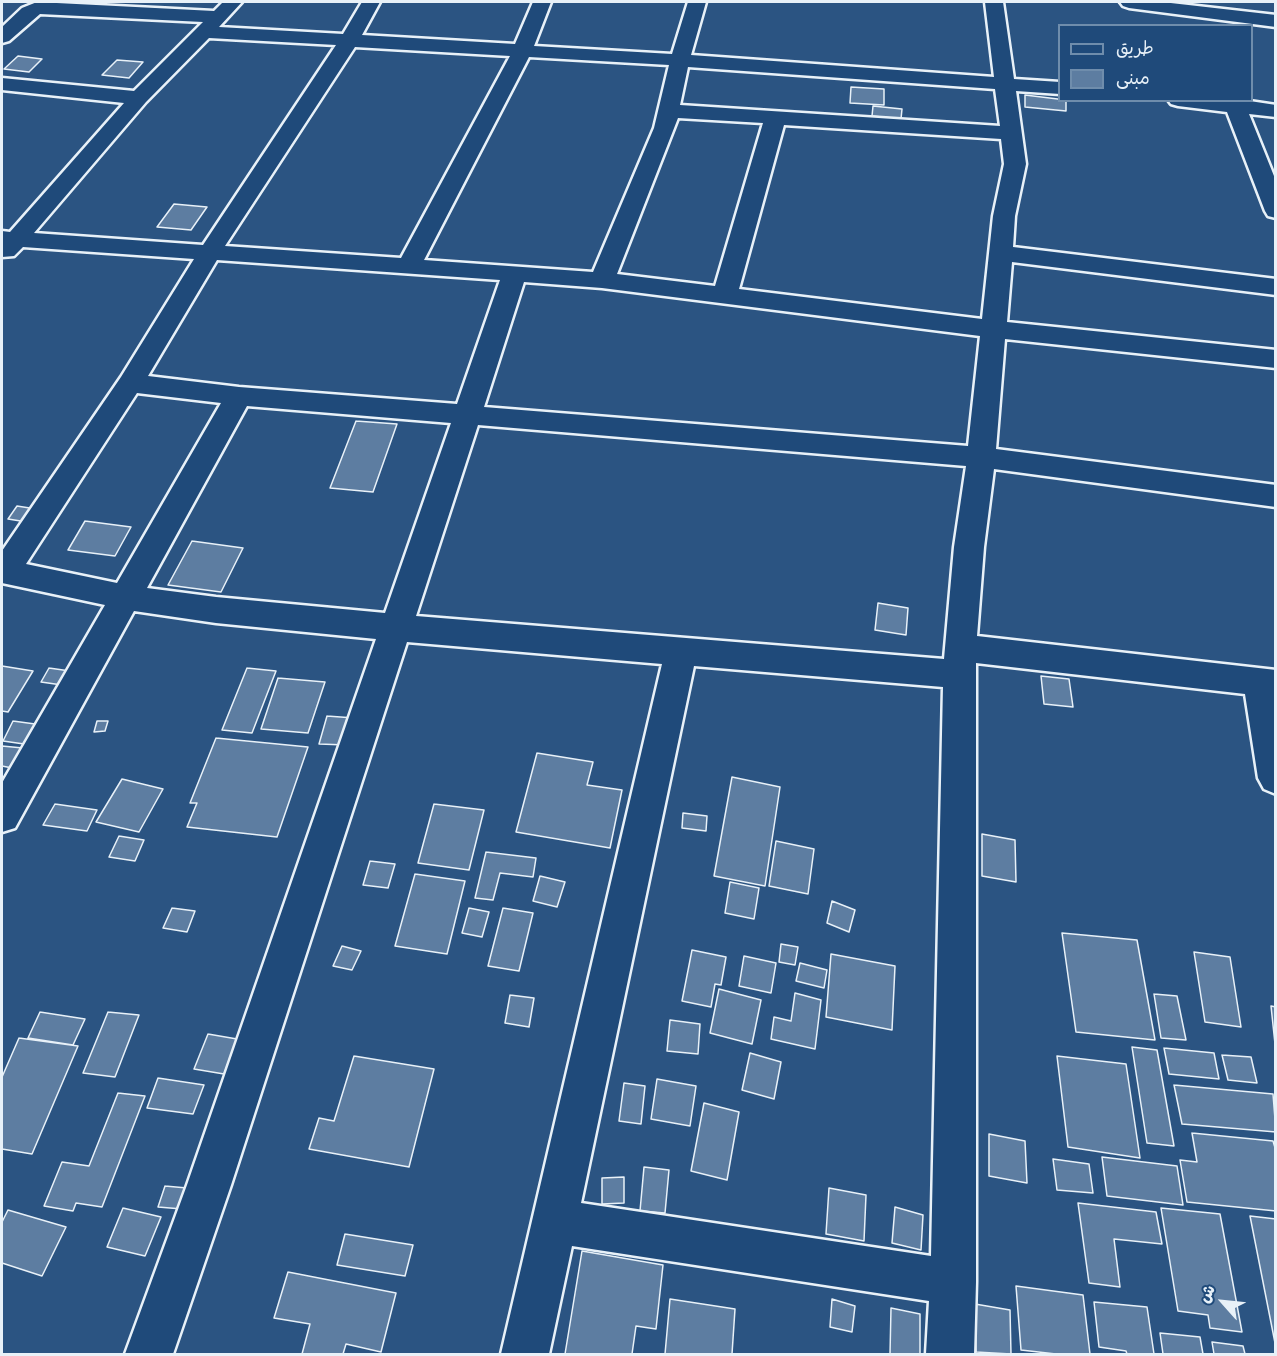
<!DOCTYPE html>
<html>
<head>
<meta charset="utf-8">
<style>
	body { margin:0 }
	#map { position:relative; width:1277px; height:1356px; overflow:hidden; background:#2b5482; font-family:"Shantell Sans","Playpen Sans Arabic",sans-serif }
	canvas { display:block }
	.frame { position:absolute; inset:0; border:3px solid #e8f1f8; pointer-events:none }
	.legend { position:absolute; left:1058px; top:24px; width:195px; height:78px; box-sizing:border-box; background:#1f4a7a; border:2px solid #6f8dac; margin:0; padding:8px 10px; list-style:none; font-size:18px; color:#e8f1f8 }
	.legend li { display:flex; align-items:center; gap:12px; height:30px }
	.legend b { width:30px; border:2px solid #6f8dac }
	.north { position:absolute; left:1193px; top:1272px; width:60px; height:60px; -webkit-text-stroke:4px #1f4a7a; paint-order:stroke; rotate:297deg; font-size:16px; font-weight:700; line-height:24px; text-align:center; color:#e8f1f8 }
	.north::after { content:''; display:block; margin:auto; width:21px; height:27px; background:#e8f1f8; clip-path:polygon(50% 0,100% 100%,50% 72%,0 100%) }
</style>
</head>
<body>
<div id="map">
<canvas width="1277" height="1356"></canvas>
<div class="frame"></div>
<ul class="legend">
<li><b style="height:8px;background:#1f4a7a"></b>طريق</li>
<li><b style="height:16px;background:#5d7da1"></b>مبنى</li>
</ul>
<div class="north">ش</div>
</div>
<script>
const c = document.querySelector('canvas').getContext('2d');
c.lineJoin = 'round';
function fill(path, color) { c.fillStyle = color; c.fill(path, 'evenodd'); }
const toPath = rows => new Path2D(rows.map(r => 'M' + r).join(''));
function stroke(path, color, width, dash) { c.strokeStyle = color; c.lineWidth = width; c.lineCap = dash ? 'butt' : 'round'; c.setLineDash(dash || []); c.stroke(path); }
const building = toPath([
	[18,56,42,59,29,72,4,69,18,56],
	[117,60,143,62,129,78,102,75,117,60],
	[851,87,884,89,884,105,850,103,851,87],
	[1025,95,1066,100,1066,111,1025,107,1025,95],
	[873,106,902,109,901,119,872,116,873,106],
	[174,204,207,207,191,230,157,227,174,204],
	[356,421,397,424,373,492,330,488,356,421],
	[17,506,36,509,27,522,8,519,17,506],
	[85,521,131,527,115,556,68,550,85,521],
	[192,541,243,548,221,592,168,585,192,541],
	[878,603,908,608,906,635,875,630,878,603],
	[2,666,33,671,8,712,2,711,2,666],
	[49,668,70,671,62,685,41,682,49,668],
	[247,668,276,671,252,733,222,730,247,668],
	[1041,676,1069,679,1073,707,1044,704,1041,676],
	[278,678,325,682,308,733,261,729,278,678],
	[327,716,354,718,346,745,319,744,327,716],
	[13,721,35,724,24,744,3,741,13,721],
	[97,721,108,721,105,731,94,732,97,721],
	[216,738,308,747,277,837,187,827,197,803,190,803,216,738],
	[2,746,23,748,12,768,2,766,2,746],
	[537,753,593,762,587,785,622,790,610,848,516,832,537,753],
	[732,777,780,787,765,886,714,876,732,777],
	[122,779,163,789,139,832,96,822,122,779],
	[55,804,97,810,87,831,43,825,55,804],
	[434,804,484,810,469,870,418,863,434,804],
	[683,813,707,816,706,831,682,828,683,813],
	[982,834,1015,840,1016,882,982,876,982,834],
	[119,836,144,840,135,861,109,857,119,836],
	[776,841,814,849,808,894,769,886,776,841],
	[486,852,536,858,533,877,500,873,493,900,475,898,486,852],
	[370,861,395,864,388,888,363,885,370,861],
	[415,874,465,881,447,954,395,946,415,874],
	[540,876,565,882,557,907,533,901,540,876],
	[730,882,759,888,754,919,725,913,730,882],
	[832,901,855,910,849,932,827,923,832,901],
	[172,908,195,911,187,932,163,928,172,908],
	[469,908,489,912,482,937,462,933,469,908],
	[503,908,533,913,519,971,488,966,503,908],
	[1062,933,1137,940,1155,1040,1076,1032,1062,933],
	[781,944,798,947,795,965,779,962,781,944],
	[342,946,361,951,352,970,333,966,342,946],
	[692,950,726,957,721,985,715,984,711,1007,682,1001,692,950],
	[1194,952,1230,957,1241,1027,1205,1022,1194,952],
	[831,954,895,966,892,1030,826,1017,831,954],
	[744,956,776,963,771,993,739,986,744,956],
	[800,963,827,970,824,988,796,981,800,963],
	[719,989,761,1000,752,1044,710,1033,719,989],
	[795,993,821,1000,815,1049,771,1039,774,1017,791,1021,795,993],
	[1154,994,1177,996,1186,1040,1161,1038,1154,994],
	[510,995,534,998,529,1027,505,1023,510,995],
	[1271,1006,1276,1007,1276,1044,1275,1044,1271,1006],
	[40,1012,85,1019,73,1045,28,1038,40,1012],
	[108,1012,139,1015,115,1077,83,1073,108,1012],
	[670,1020,700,1024,698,1054,667,1051,670,1020],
	[208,1034,237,1039,224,1074,194,1069,208,1034],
	[19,1038,78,1046,32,1154,2,1149,2,1077,19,1038],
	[1132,1047,1157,1050,1174,1146,1147,1143,1132,1047],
	[1164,1048,1214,1053,1219,1079,1169,1074,1164,1048],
	[750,1053,781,1062,774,1099,742,1090,750,1053],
	[1222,1055,1251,1057,1257,1083,1228,1080,1222,1055],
	[354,1056,434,1069,409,1167,309,1149,319,1118,334,1121,354,1056],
	[1057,1056,1126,1064,1140,1158,1068,1147,1057,1056],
	[158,1078,204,1085,193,1114,147,1108,158,1078],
	[657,1079,696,1086,690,1126,651,1119,657,1079],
	[624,1083,645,1086,641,1124,619,1121,624,1083],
	[1174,1085,1273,1094,1276,1132,1182,1124,1174,1085],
	[118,1093,145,1096,102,1207,76,1203,73,1211,44,1206,62,1162,89,1166,118,1093],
	[704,1103,739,1112,727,1180,691,1171,704,1103],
	[1192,1133,1273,1141,1276,1151,1276,1211,1187,1202,1180,1160,1197,1162,1192,1133],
	[989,1134,1025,1141,1027,1183,989,1176,989,1134],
	[1102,1157,1177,1166,1183,1205,1107,1196,1102,1157],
	[1053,1159,1089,1164,1093,1193,1057,1190,1053,1159],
	[644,1167,669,1170,665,1213,640,1211,644,1167],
	[624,1177,624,1203,602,1204,602,1178,624,1177],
	[165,1186,187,1188,182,1209,158,1207,165,1186],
	[829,1188,866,1195,864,1241,826,1234,829,1188],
	[1078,1203,1156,1212,1162,1244,1114,1239,1120,1287,1089,1283,1078,1203],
	[895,1207,923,1215,921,1250,892,1243,895,1207],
	[123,1208,161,1217,145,1256,107,1247,123,1208],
	[1161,1208,1220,1214,1242,1332,1210,1328,1208,1315,1178,1311,1161,1208],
	[8,1210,66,1227,42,1276,2,1263,2,1222,8,1210],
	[1250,1216,1276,1219,1276,1348,1250,1216],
	[345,1234,413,1245,405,1276,337,1265,345,1234],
	[582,1251,663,1265,656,1329,636,1326,632,1354,565,1354,582,1251],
	[288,1272,396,1293,381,1352,346,1344,343,1354,302,1354,310,1324,274,1318,288,1272],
	[1016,1286,1083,1295,1090,1354,1056,1354,1021,1350,1016,1286],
	[670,1299,735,1309,732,1354,665,1354,670,1299],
	[832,1299,855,1306,852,1332,830,1327,832,1299],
	[1094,1302,1147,1307,1154,1354,1127,1354,1126,1351,1099,1347,1094,1302],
	[975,1304,1010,1310,1011,1354,976,1352,975,1304],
	[891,1308,920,1314,920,1354,890,1354,891,1308],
	[1160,1333,1200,1337,1203,1354,1163,1354,1160,1333],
	[1212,1342,1243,1346,1245,1354,1214,1354,1212,1342]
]);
fill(building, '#5d7da1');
stroke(building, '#e8f1f8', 1.5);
const minor = toPath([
	[37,2,214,11,223,2,242,2,219,27,343,34,362,2,380,2,362,35,515,44,533,2,551,2,534,46,672,54,688,2,706,2,691,55,994,77,985,2,1003,2,1014,79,1060,82,1060,94,1016,91,1026,164,1015,216,1013,247,1276,279,1276,295,1012,262,1007,322,1276,350,1276,368,1005,339,996,449,1276,485,1276,507,994,469,984,547,977,636,1276,670,1276,794,1264,789,1258,778,1245,694,976,663,976,1282,974,1354,926,1354,929,1301,572,1246,549,1354,501,1354,662,664,407,642,231,1185,173,1354,125,1354,187,1185,376,639,216,623,134,611,15,828,2,832,2,783,105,605,2,583,2,551,121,377,194,259,23,247,14,256,2,257,2,231,10,232,124,103,2,90,2,78,134,91,203,22,40,14,9,41,2,43,2,27,22,8,37,2],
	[209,38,336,45,203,245,34,233,146,102,209,38],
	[355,47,510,56,401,258,225,246,355,47],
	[529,57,669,65,654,128,593,272,424,260,529,57],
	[688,67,995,89,1000,126,680,105,688,67],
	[678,118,763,123,715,286,617,274,678,118],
	[784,125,1001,139,1004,164,993,216,982,319,739,289,784,125],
	[217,260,500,280,457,404,239,387,148,376,217,260],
	[524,282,602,288,980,336,968,446,484,407,524,282],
	[137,393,221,403,117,583,26,564,137,393],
	[247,406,451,423,385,613,216,597,147,588,247,406],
	[478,425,966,466,954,547,944,659,416,616,478,425],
	[694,666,943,687,931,1256,581,1203,694,666],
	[1120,2,1162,2,1276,15,1276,27,1129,8,1123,6,1120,2],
	[1168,100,1243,100,1276,105,1276,117,1249,114,1276,181,1276,218,1268,216,1265,211,1227,112,1178,106,1171,104,1168,100]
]);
stroke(minor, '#e8f1f8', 5);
fill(minor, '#1f4a7a');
</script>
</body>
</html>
